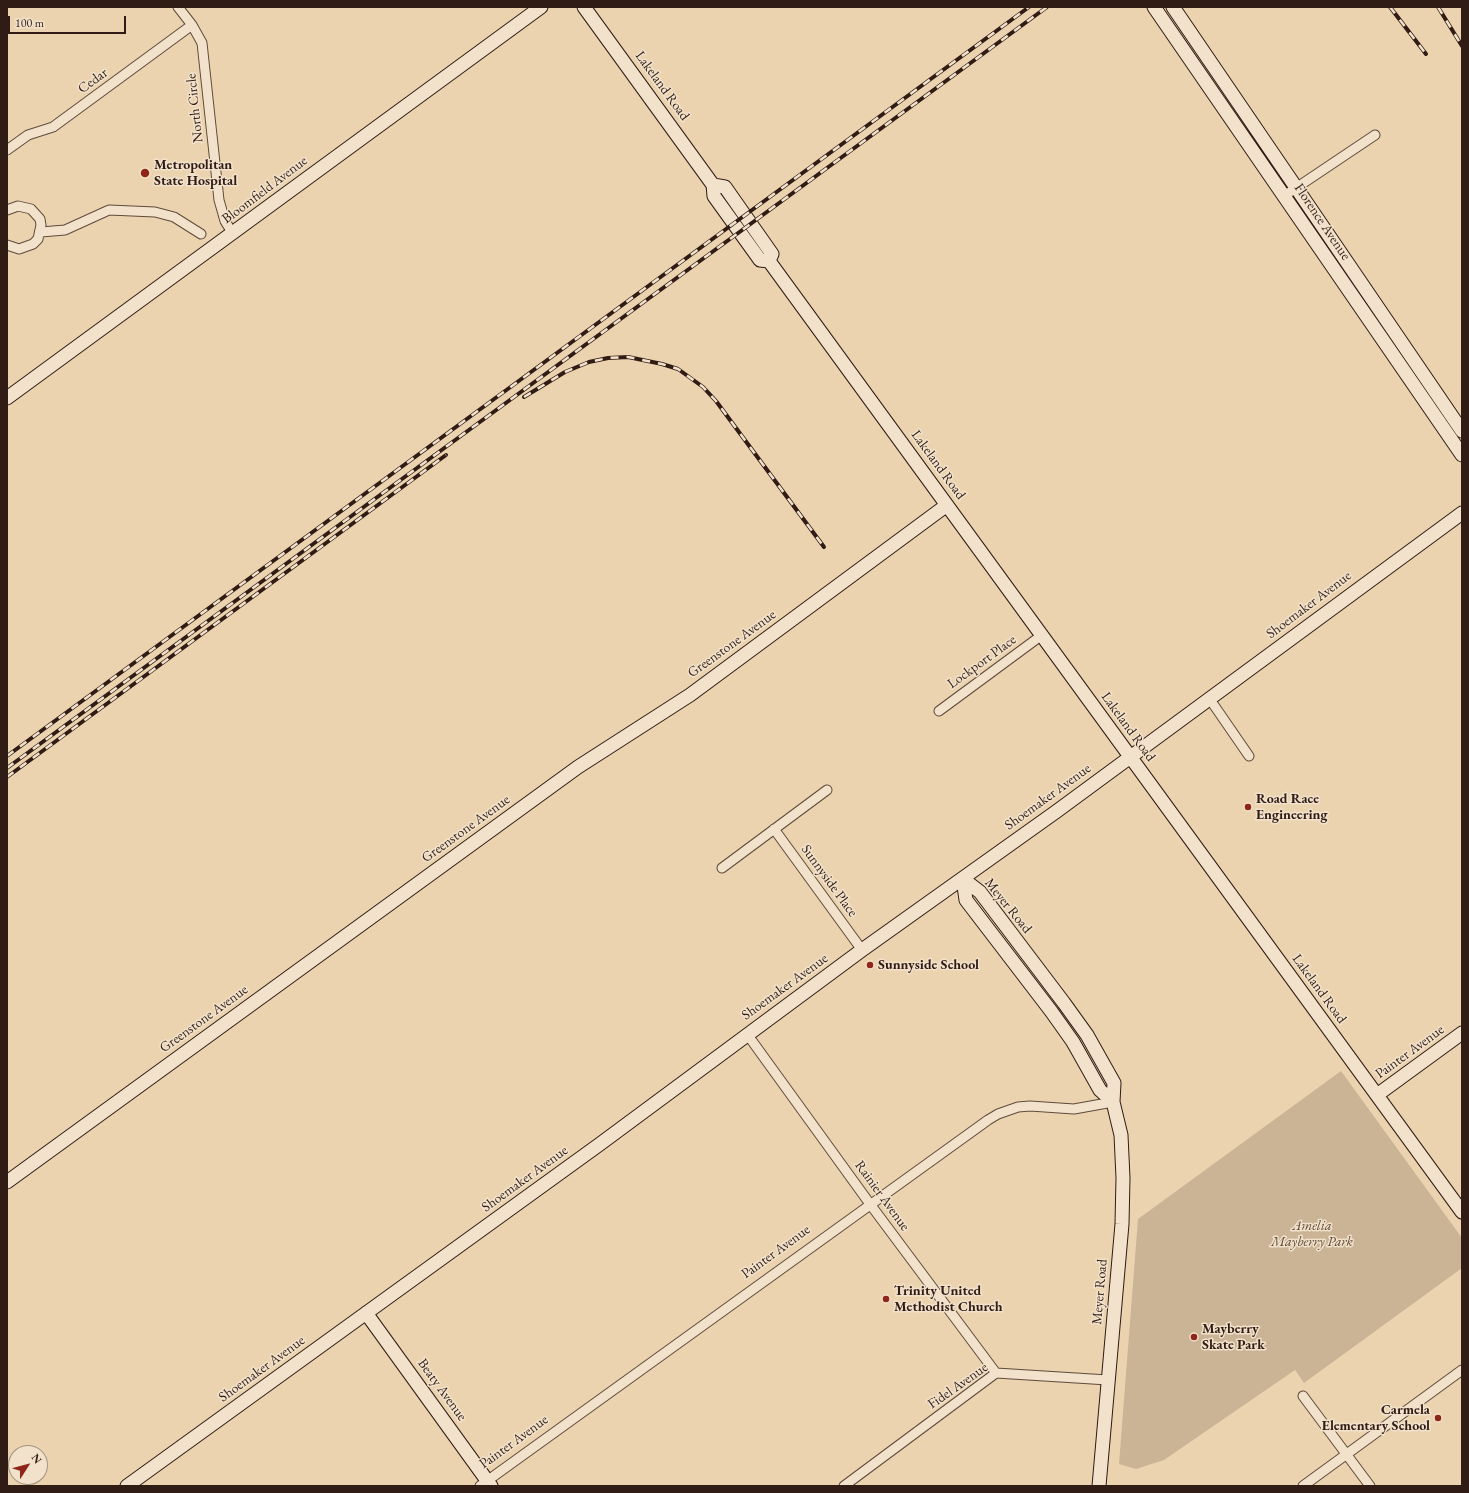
<!DOCTYPE html>
<html>
<head>
<meta charset="utf-8">
<style>
	body { margin:0 }
	#map { position:relative; width:1469px; height:1493px; overflow:hidden; background:#ebd3af; font-family:"EB Garamond",serif }
	canvas { display:block }
	.frame { position:absolute; inset:0; border:8px solid #301c14; pointer-events:none }
	.north { position:absolute; left:8px; top:1445px; width:40px; height:40px; box-sizing:border-box; background:#f2e2cb; border:1px solid #a49382; border-radius:50%; rotate:54deg; font-size:11px; font-weight:700; line-height:16px; text-align:center; color:#301c14 }
	.north::after { content:''; display:block; margin:auto; width:14px; height:18px; background:#8f2418; clip-path:polygon(50% 0,100% 100%,50% 72%,0 100%) }
	.scale { position:absolute; left:8px; top:16px; width:118px; height:18px; box-sizing:border-box; border:2px solid #301c14; border-top:0; padding-left:5px; font-size:12px; line-height:14px; white-space:nowrap; color:#301c14; -webkit-text-stroke:3px #f2e2cb; paint-order:stroke }
</style>
</head>
<body>
<div id="map">
<canvas width="1469" height="1493"></canvas>
<div class="frame"></div>
<div class="north">N</div>
<div class="scale">100 m</div>
</div>
<script>
const c = document.querySelector('canvas').getContext('2d');
c.lineJoin = 'round';
function fill(path, color) { c.fillStyle = color; c.fill(path, 'evenodd'); }
const toPath = rows => new Path2D(rows.map(r => 'M' + r).join(''));
function stroke(path, color, width, dash) { c.strokeStyle = color; c.lineWidth = width; c.lineCap = dash ? 'butt' : 'round'; c.setLineDash(dash || []); c.stroke(path); }
function write(font, color, halo, rows, align = 'center') {
  c.font = font + ' "EB Garamond",serif'; c.lineWidth = 3; c.setLineDash([]); c.textBaseline = 'middle'; c.strokeStyle = halo; c.fillStyle = color; for (const [text, x, y, turn = 0] of rows) {
    c.save(); c.translate(x, y); c.rotate((+turn || 0) * Math.PI / 180); c.textAlign = isNaN(turn) ? turn : align; if (halo) c.strokeText(text, 0, 0); c.fillText(text, 0, 0); c.restore();
  }
}
fill(toPath([
	[1341,1071,1462,1238,1462,1268,1304,1383,1295,1370,1164,1460,1136,1469,1119,1464,1138,1219]
]), '#cbb495');
const street = toPath([
	[178,7,192,25,202,43,219,200,225,221,233,234],
	[7,150,28,135,53,127,192,25],
	[1284,196,1375,135],
	[7,210,18,206,31,209,40,219,41,225,38,239,33,244,19,249,7,245],
	[41,232,65,230,109,210,155,212,174,217,201,234],
	[1209,698,1249,756],
	[939,711,1042,635],
	[774,829,862,950],
	[722,868,827,790],
	[747,1034,870,1204,996,1373],
	[1303,1396,1370,1486],
	[480,1486,988,1120,998,1114,1018,1107,1030,1106,1074,1109,1113,1102],
	[844,1486,996,1373,1108,1380],
	[1303,1486,1462,1370]
]);
const secondary = toPath([
	[584,7,713,185,714,196,760,260,769,261,1462,1212],
	[1154,7,1462,455],
	[1173,7,1462,431],
	[713,185,725,187,772,254,769,261],
	[7,398,541,7],
	[963,879,980,892,1064,1003,1087,1035,1114,1083,1113,1102,1121,1135,1123,1178,1122,1224,1099,1486],
	[963,879,966,900,1051,1011,1073,1042,1100,1090,1113,1102],
	[1377,1095,1462,1033],
	[7,1182,578,767,690,695,947,505],
	[366,1313,491,1486],
	[127,1486,600,1144,862,950,1057,811,1462,513]
]);
stroke(street, '#5f4a3b', 11);
stroke(secondary, '#301c14', 15);
stroke(street, '#f2e2cb', 9);
stroke(secondary, '#f2e2cb', 13);
const rail = toPath([
	[1390,7,1426,54],
	[1438,7,1462,46],
	[524,397,565,372,589,362,608,358,628,357,662,364,678,369,703,387,716,401,824,547],
	[7,756,1029,7],
	[7,768,1047,7],
	[7,777,446,455]
]);
stroke(rail, '#301c14', 4);
stroke(rail, '#f2e2cb', 2.5, [8]);
for (const [x, y, r, color] of [
	[145,173,5,"#8f2418"],
	[1248,807,4,"#8f2418"],
	[870,965,4,"#8f2418"],
	[886,1299,4,"#8f2418"],
	[1194,1337,4,"#8f2418"],
	[1438,1418,4,"#8f2418"]
]) { const dot = new Path2D(); dot.arc(x, y, r, 0, 2 * Math.PI); c.fillStyle = color; c.fill(dot); stroke(dot, '#f2e2cb', 1.5); }
write('14px', '#301c14', '#f2e2cb', [
	["Cedar",93,81,-36],
	["Lakeland Road",662,86,54],
	["North Circle",195,108,-96],
	["Bloomfield Avenue",265,190,-37],
	["Florence Avenue",1322,222,56],
	["Lakeland Road",938,465,54],
	["Shoemaker Avenue",1309,605,-37],
	["Greenstone Avenue",732,644,-36],
	["Lockport Place",982,662,-36],
	["Lakeland Road",1128,727,54],
	["Shoemaker Avenue",1048,797,-36],
	["Greenstone Avenue",466,829,-36],
	["Sunnyside Place",829,881,54],
	["Meyer Road",1008,906,51],
	["Shoemaker Avenue",785,987,-36],
	["Lakeland Road",1319,989,54],
	["Greenstone Avenue",204,1019,-36],
	["Painter Avenue",1410,1052,-36],
	["Shoemaker Avenue",525,1179,-36],
	["Rainier Avenue",882,1196,54],
	["Painter Avenue",776,1252,-36],
	["Meyer Road",1100,1292,-85],
	["Shoemaker Avenue",262,1369,-36],
	["Fidel Avenue",958,1386,-35],
	["Beaty Avenue",442,1390,54],
	["Painter Avenue",514,1442,-36]
]);
write('bold 14px', '#301c14', '#f2e2cb', [
	["Metropolitan",154,165],
	["State Hospital",154,181],
	["Road Race",1256,799],
	["Engineering",1256,815],
	["Sunnyside School",878,965],
	["Trinity United",894,1291],
	["Methodist Church",894,1307],
	["Mayberry",1202,1329],
	["Skate Park",1202,1345],
	["Carmela",1430,1410,"right"],
	["Elementary School",1430,1426,"right"]
], 'left');
write('italic 14px', '#5e4a3b', '#f2e2cb', [
	["Amelia",1312,1226],
	["Mayberry Park",1312,1242]
]);
</script>
</body>
</html>
